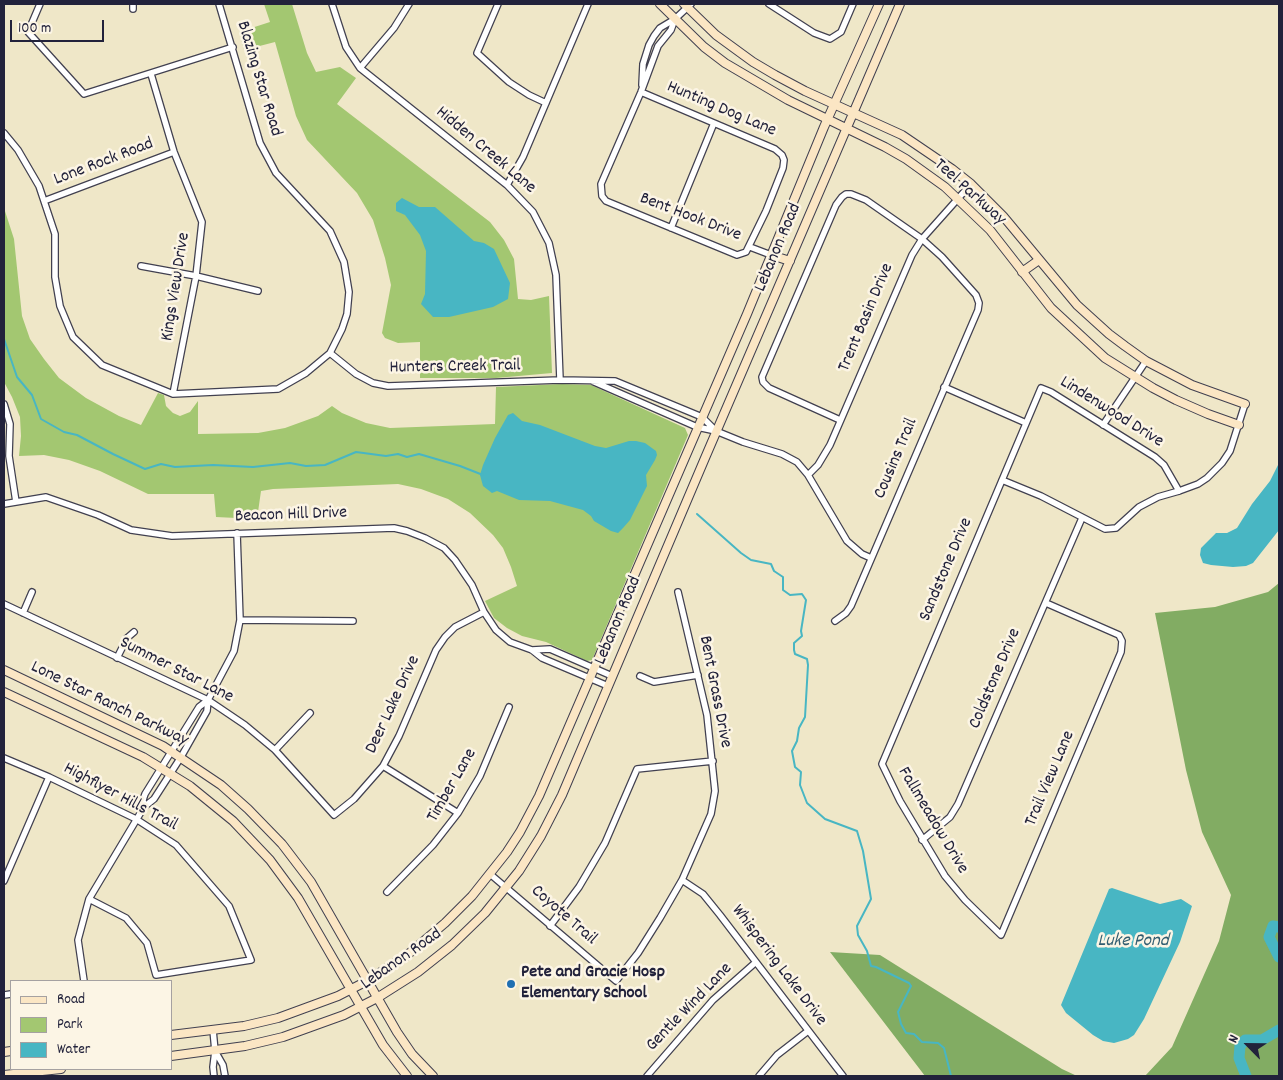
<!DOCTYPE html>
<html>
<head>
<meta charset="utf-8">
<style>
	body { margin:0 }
	#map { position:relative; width:1283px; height:1080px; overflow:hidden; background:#efe7c8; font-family:Dekko,sans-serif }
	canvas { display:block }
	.frame { position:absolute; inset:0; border:5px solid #22223b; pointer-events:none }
	.legend { position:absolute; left:10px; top:980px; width:162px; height:90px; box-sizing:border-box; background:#fcf5e5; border:1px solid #a5a1a1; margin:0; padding:6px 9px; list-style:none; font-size:15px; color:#22223b }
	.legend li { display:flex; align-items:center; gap:10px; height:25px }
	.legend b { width:25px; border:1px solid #a5a1a1 }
	.north { position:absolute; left:1223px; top:1020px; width:50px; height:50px; -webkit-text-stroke:4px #fcf5e5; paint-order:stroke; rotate:293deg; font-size:14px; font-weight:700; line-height:20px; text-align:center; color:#22223b }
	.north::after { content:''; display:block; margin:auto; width:18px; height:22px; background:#22223b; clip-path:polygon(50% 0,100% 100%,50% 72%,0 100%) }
	.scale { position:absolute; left:10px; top:20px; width:94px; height:22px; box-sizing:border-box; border:2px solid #22223b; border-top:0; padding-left:6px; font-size:15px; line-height:18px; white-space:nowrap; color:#22223b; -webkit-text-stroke:4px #fcf5e5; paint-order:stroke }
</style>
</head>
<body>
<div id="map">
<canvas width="1283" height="1080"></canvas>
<div class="frame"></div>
<ul class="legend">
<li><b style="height:6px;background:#fbe6c4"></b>Road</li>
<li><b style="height:14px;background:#a3c771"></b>Park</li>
<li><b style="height:14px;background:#48b6c3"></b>Water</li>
</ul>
<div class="north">N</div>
<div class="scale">100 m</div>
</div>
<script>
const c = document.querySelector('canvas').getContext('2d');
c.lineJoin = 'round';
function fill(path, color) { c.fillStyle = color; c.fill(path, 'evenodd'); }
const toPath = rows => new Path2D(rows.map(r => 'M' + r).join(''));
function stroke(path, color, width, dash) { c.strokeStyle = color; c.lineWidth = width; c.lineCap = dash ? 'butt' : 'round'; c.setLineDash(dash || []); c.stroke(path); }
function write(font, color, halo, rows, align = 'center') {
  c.font = font + ' Dekko,sans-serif'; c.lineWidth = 5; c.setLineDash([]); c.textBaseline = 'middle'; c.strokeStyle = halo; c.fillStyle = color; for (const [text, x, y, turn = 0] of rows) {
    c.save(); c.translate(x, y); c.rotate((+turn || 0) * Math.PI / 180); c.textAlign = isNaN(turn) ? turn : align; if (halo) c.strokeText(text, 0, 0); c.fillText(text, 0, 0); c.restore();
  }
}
fill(toPath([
	[264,4,292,4,307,53,316,72,340,67,356,78,337,104,490,222,504,240,514,259,518,299,531,300,549,296,552,373,496,378,420,378,420,342,398,343,385,338,382,333,391,285,385,258,373,220,357,193,307,140,296,116,275,42,244,50,239,32,270,22],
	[4,208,14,239,22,316,30,339,44,359,59,378,86,398,119,416,141,425,158,393,164,395,166,406,173,413,180,416,190,412,198,401,198,434,258,433,285,428,318,416,332,406,342,413,366,423,390,428,495,424,496,387,562,384,591,385,685,428,688,435,592,660,587,661,546,642,522,636,507,628,494,618,485,601,517,586,511,567,503,548,493,535,470,513,448,499,421,489,398,484,273,489,261,491,257,519,216,517,214,494,148,494,100,471,69,460,44,455,19,456,21,436,20,417,12,397,4,382]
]), '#a3c771');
fill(toPath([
	[1279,583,1279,1076,1145,1076,1172,1047,1219,941,1231,895,1202,832,1186,770,1155,613,1215,607,1268,592],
	[830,952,880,955,1062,1069,1077,1076,925,1076]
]), '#82ac63');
fill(toPath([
	[402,198,419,207,435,207,474,241,484,243,494,249,510,283,508,299,493,307,449,317,433,317,421,304,425,294,426,251,420,235,405,215,396,211,396,203],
	[513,413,522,421,540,425,595,446,606,448,629,441,636,441,645,443,656,451,657,455,655,460,646,475,647,486,630,520,623,528,618,533,611,531,594,521,591,516,583,510,550,501,519,500,497,491,492,493,483,486,480,475,483,465,495,438,508,415],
	[1278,465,1279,465,1279,530,1253,563,1246,566,1233,567,1211,565,1203,563,1200,555,1201,548,1216,533,1227,533,1237,528,1252,504,1270,481],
	[1112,888,1160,904,1181,899,1192,906,1180,942,1144,1019,1134,1035,1128,1039,1114,1043,1103,1041,1093,1035,1066,1013,1061,1005,1109,889]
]), '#48b6c3');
stroke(toPath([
	[4,339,17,377,32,395,41,419,64,432,77,435,113,454,145,469,161,464,175,467,213,465,253,467,290,463,306,466,325,465,356,452,386,456,398,454,407,457,419,454,460,466,483,475],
	[697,514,741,553,751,560,771,564,774,571,783,577,783,590,790,595,802,594,806,600,801,631,802,636,794,643,794,650,795,654,807,659,808,665,805,717,799,728,797,741,792,751,795,767,801,772,800,785,807,803,825,819,857,831,863,851,871,899,857,926,858,935,867,951,871,966,876,967,909,983,911,986,898,1012,901,1024,906,1033,914,1034,922,1042,938,1043,944,1048,951,1076]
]), '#48b6c3', 2);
stroke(toPath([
	[1279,927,1273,926,1269,937,1279,957],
	[1246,1076,1239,1058,1240,1046,1245,1040,1262,1040,1279,1030]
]), '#48b6c3', 11);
const street = toPath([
	[40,4,28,32,84,94,233,47],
	[332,4,346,47,360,68,507,185,533,212,549,243,556,275,560,380],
	[498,4,477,53,509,82,529,95,546,103],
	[769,4,814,33,830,39,841,32,853,4],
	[133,9,133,4],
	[360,68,394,28,409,4],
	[151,74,174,152,202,222,196,276,173,394],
	[642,85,643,64,649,45,654,36,660,28,675,19,691,4],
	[641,92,775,149,782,155,784,160,783,168,766,211,746,252,737,255,606,201,602,196,601,184,641,92,658,46,671,30,675,19],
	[4,133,18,150,39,186,55,234,55,277,60,306,73,337,102,365,173,394,278,389,306,373,330,353,342,329,347,314,349,292,344,262,330,231,276,173,260,143,219,4],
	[507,185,523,157,588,4],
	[44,201,174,152],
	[671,228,714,123],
	[750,247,771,255],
	[141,266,196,276,258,291],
	[330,353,356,374,373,383,388,386,560,380,615,381,702,417,716,431],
	[592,381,697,427,716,431,743,442,782,454,797,462,808,475,847,541,862,554,871,558],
	[944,387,1026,423],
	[4,404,10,424,9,456,16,502],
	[1103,425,1146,361],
	[808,475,818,465,830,445,912,255,922,239,971,184],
	[1002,480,1041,496,1105,529,1116,528,1139,507,1158,497,1179,491,1198,484,1207,478,1222,463,1230,451,1245,404],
	[4,504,46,497,98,515,131,530,172,536,394,528,407,531,425,538,444,548,455,560,472,585,484,612,496,630,510,642,532,650,542,658,608,686],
	[1046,603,1119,635,1122,641,1121,652,1001,935,965,900,945,876,900,801,882,764,1041,388,1051,392,1155,457,1164,465,1179,491],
	[4,604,208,700,245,725,275,750,334,815,354,799,383,766,399,736,436,650,445,637,455,627,484,612],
	[23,613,32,592],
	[240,620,353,621],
	[835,621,846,613,851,606,978,310,979,303,976,295,942,257,922,239,866,200,851,194,846,194,842,197,836,205,762,377,763,382,769,388,840,420],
	[532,650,550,649,612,676],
	[117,658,127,638,134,632],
	[640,676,654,682,698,675],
	[275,750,310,713],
	[4,758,49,777,136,819,176,845,229,906,251,960,156,975,147,943,126,918,89,899],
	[383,766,458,813],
	[144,807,143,800,145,794,199,707,208,700],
	[922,840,950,817,958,804,1082,518],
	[490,874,616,981,638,953,660,918,682,880,711,814,715,791,707,715,678,592],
	[682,880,703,894,720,915,843,1076],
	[4,881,49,777],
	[387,892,433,845,458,813,480,776,509,707],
	[550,926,579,887,605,843,637,769,713,761],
	[84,981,78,940,89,899,144,807,154,799,181,757,207,711,208,700,234,651,240,620,237,533],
	[4,995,11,994],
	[213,1030,215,1051,213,1067,214,1076],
	[215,1051,223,1065,225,1076],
	[647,1076,713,1000,756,962],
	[759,1076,777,1055,808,1031]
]);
const secondary = toPath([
	[660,4,704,47,725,63,788,100,885,147,906,159,945,187,990,230,1051,308,1105,358,1153,388,1176,400,1208,414,1239,425],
	[684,4,716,35,753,62,775,75,805,91,902,135,952,169,971,184,1003,216,1077,305,1109,334,1125,346,1146,361,1192,385,1245,404],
	[771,255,790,261],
	[1022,272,1039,260],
	[4,670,163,746,221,785,248,809,282,844,311,882,397,1032,412,1054,433,1076],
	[4,692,143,757,190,786,233,821,270,860,298,898,383,1045,407,1076],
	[171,1035,244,1026,278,1018,338,996,367,981,406,956,445,923,472,896,507,852,520,832,539,796,747,314,824,127,879,4],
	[4,1052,11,1051],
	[171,1056,245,1046,283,1037,344,1015,377,998,418,972,452,945,485,913,519,871,541,836,562,795,705,458,900,4],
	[4,1075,61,1069]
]);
stroke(street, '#414050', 8);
stroke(secondary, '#414050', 10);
stroke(street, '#fff', 5.5);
stroke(secondary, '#fbe6c4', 8);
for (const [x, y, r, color] of [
	[511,984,5,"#1f6fb2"]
]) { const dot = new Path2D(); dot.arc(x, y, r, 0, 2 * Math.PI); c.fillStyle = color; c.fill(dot); stroke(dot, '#fcf5e5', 2); }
write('18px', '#22223b', '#fcf5e5', [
	["Blazing Star Road",258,79,73],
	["Hunting Dog Lane",721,110,23],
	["Hidden Creek Lane",485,151,40],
	["Lone Rock Road",104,163,-21],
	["Teel Parkway",969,193,42],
	["Bent Hook Drive",690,218,21],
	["Lebanon Road",779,248,-67],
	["Kings View Drive",177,287,-81],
	["Trent Basin Drive",867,318,-67],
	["Hunters Creek Trail",455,368,-1],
	["Lindenwood Drive",1111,413,32],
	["Cousins Trail",897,459,-67],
	["Beacon Hill Drive",291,516,-2],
	["Sandstone Drive",947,570,-67],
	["Lebanon Road",619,621,-67],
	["Summer Star Lane",176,671,27],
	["Coldstone Drive",996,679,-67],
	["Bent Grass Drive",714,692,79],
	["Lone Star Ranch Parkway",109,705,26],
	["Deer Lake Drive",394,705,-65],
	["Trail View Lane",1051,779,-67],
	["Timber Lane",453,786,-60],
	["Highflyer Hills Trail",120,798,28],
	["Fallmeadow Drive",932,821,59],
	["Coyote Trail",563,916,41],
	["Lebanon Road",402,960,-35],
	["Whispering Lake Drive",778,966,53],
	["Gentle Wind Lane",690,1008,-46]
]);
write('bold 18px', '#22223b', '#fcf5e5', [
	["Pete and Gracie Hosp",521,974],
	["Elementary School",521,995]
], 'left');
write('italic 19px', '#315d71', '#fcf5e5', [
	["Luke Pond",1133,942]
]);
</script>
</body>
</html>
